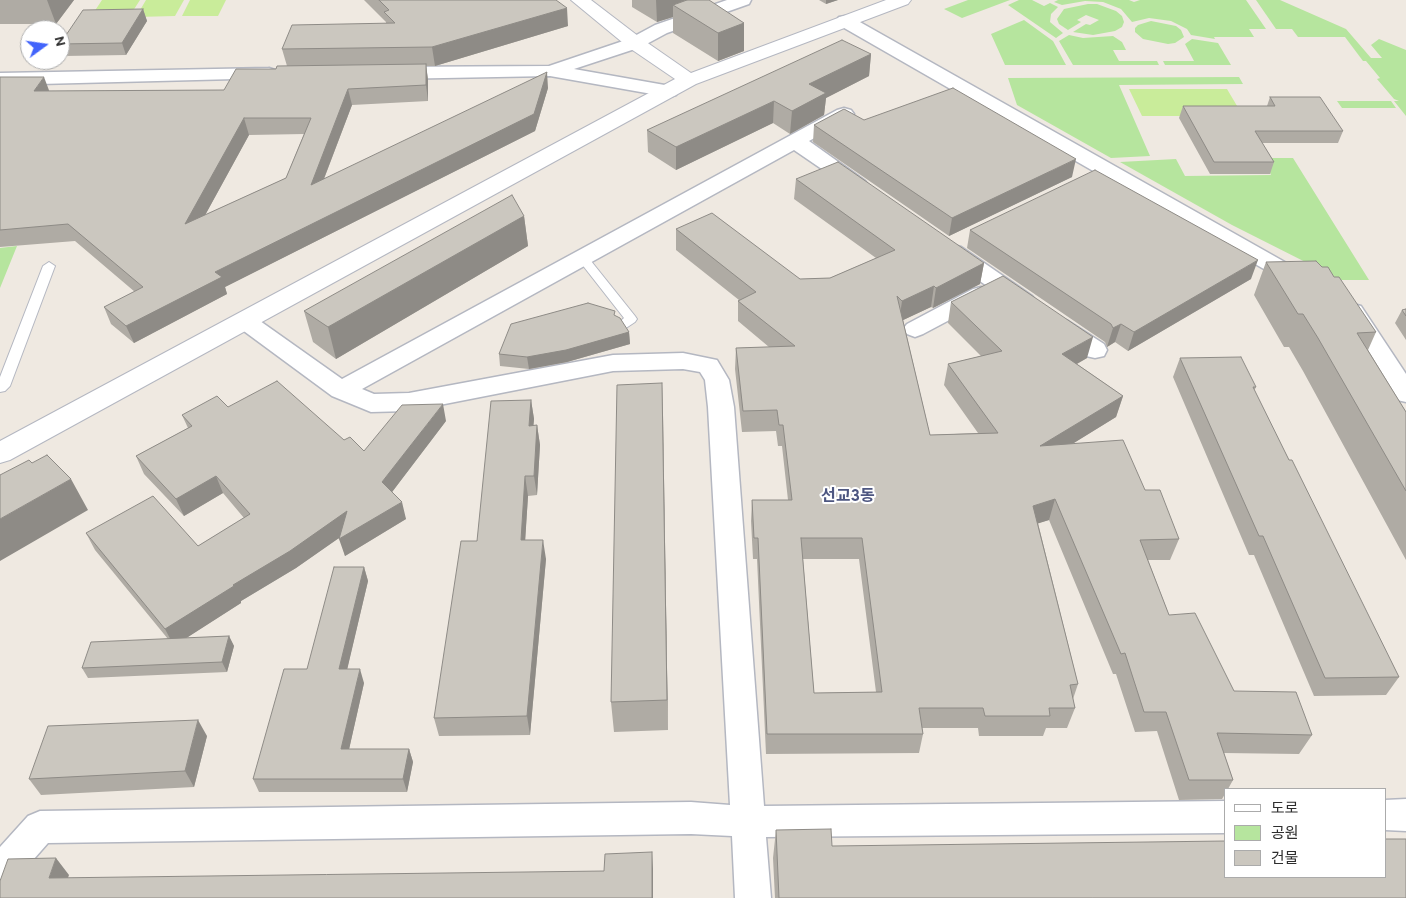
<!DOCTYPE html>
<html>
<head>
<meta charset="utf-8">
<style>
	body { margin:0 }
	#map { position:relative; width:1406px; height:898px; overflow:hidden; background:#efe9e1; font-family:Overpass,"Noto Sans KR",sans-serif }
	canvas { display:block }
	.legend { position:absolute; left:1224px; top:788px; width:162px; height:90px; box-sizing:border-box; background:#fff; border:1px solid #ababab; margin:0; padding:6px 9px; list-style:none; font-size:15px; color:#2e2e2e }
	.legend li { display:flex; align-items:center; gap:10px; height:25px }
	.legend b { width:25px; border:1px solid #ababab }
	.north { position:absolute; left:20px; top:20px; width:50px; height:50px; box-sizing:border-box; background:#fff; border:1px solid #ababab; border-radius:50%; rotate:76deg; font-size:14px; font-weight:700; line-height:20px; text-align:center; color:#2e2e2e }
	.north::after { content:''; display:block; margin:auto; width:18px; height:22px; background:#4264fb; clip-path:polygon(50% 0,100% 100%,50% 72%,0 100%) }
</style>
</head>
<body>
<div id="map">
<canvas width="1406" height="898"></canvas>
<ul class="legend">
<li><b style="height:6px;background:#fff"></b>도로</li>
<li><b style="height:14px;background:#b6e59e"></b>공원</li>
<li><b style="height:14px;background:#cbc7bf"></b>건물</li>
</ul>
<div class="north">N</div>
</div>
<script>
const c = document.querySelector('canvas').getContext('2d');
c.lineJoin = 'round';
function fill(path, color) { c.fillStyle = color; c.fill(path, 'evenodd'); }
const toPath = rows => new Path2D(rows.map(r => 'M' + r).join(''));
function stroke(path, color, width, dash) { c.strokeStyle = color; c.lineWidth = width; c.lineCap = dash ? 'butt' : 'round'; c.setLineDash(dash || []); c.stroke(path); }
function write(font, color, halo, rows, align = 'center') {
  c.font = font + ' Overpass,"Noto Sans KR",sans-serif'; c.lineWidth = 4; c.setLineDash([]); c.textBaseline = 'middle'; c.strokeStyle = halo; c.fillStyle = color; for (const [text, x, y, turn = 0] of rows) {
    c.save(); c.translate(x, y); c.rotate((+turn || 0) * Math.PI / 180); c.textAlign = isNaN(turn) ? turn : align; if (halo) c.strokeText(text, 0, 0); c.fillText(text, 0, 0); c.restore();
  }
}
fill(toPath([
	[968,0,1010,0,962,18,944,9],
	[1019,0,1032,0,1044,6,1050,3,1058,7,1051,14,1050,22,1063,33,1056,38,1008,5],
	[1058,0,1129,0,1134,2,1140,0,1246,0,1266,29,1249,29,1254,37,1214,37,1215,39,1191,35,1187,29,1171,21,1149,18,1132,22,1121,9,1103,2,1085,1,1062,5,1054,2],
	[1256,0,1280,0,1346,29,1371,58,1382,58,1371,45,1379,39,1406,50,1406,116,1394,101,1399,101,1394,99,1377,79,1380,78,1366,61,1363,61,1345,37,1298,37,1292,29,1276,29],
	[1088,4,1097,4,1116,11,1122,16,1124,22,1122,27,1115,31,1093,35,1073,32,1086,24,1090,25,1099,20,1086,15,1077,20,1081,22,1068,30,1059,24,1057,19,1064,9],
	[1024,20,1053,41,1066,65,1005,65,991,34],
	[1151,21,1176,26,1181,30,1184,37,1175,43,1168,44,1143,39,1135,32,1135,28,1138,25],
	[1069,35,1083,38,1113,36,1122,42,1126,50,1113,50,1119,61,1157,61,1159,65,1073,65,1059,41],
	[1192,39,1218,43,1231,65,1165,65,1163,61,1194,61,1185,44],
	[1239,77,1243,84,1119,85,1150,156,1111,158,1017,105,1008,78],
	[1337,101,1391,101,1396,108,1342,108],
	[1263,158,1293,158,1369,280,1341,280,1232,225,1120,162,1176,159,1185,176,1271,175],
	[17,246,0,288,0,248]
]), '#b6e59e');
fill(toPath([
	[102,0,140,0,129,17,90,18],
	[146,0,184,0,175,16,136,17],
	[190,0,226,0,218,16,182,16],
	[1129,89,1227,89,1243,116,1142,116]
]), '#c9ec9a');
const lane = toPath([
	[583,255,587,256,635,316,637,319,635,322,626,328,618,328,616,325,624,318,577,258,583,255],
	[49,262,55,266,10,386,5,391,0,392,0,377,43,266,49,262]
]);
const street = toPath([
	[727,0,751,0,749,4,667,33,641,47,574,69,676,87,678,91,676,95,669,97,550,76,391,79,385,77,382,73,385,69,391,67,549,66,629,39,655,25,727,0],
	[845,16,851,17,1306,274,1309,279,1306,284,1298,286,1290,284,839,25,836,21,839,17,845,16],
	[269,68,275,70,278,74,275,78,0,85,0,73,269,68],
	[844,108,851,110,854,114,851,118,809,141,865,181,868,185,865,189,858,191,851,189,794,150,362,389,374,394,409,393,613,355,683,353,717,360,729,380,734,407,764,806,1225,801,1225,833,766,837,771,898,735,898,732,836,691,834,48,843,12,884,0,889,0,847,28,816,40,811,691,802,730,805,708,407,705,380,700,372,683,369,613,371,409,411,371,412,332,396,237,326,233,321,237,316,245,314,253,316,342,379,837,110,844,108],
	[953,245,961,247,1032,296,1036,301,1032,306,1024,308,1016,306,945,257,942,252,945,247,953,245],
	[981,287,989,289,992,294,989,299,923,334,915,337,907,334,903,329,907,324,973,289,981,287],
	[1353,304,1361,306,1406,374,1406,402,1397,400,1341,311,1345,306,1353,304],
	[1060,318,1068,321,1104,344,1107,350,1104,356,1095,358,1086,356,1052,331,1048,326,1052,321,1060,318],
	[1406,799,1406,831,1385,830,1385,800,1406,799]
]);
const secondary = toPath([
	[571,0,591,0,642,39,691,73,886,0,911,0,908,4,696,84,10,460,0,463,0,441,675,79,628,47,571,0]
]);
stroke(lane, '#b4b7c1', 2);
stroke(street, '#b4b7c1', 3);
stroke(secondary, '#b4b7c1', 2);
fill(lane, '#fff');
fill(street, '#fff');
fill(secondary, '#fff');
fill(toPath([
	[0,0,74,0,56,24,0,24],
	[364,0,556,0,568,26,435,66,426,66,428,80,428,101,352,105,324,179,548,88,535,131,225,287,227,294,134,343,111,324,104,307,135,292,75,241,0,247,0,77,49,91,224,90,276,69,287,66,282,49,386,23,386,22],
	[304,134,286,178,205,215,249,135],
	[632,0,686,0,744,23,744,51,718,61,673,33,673,17,657,22,632,7],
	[819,0,838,0,826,4],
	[143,9,147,21,126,55,64,56,60,46,60,43],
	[871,54,869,76,826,98,824,115,790,134,773,123,676,170,648,152,647,130],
	[1270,97,1343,131,1338,143,1262,143,1274,162,1270,174,1210,174,1179,118,1183,106,1267,106],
	[864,120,1072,177,949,236,813,142,814,125],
	[796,179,984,263,980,284,933,308,931,307,903,320,930,435,978,433,944,385,948,364,981,356,948,323,951,302,1087,358,1077,364,1123,396,1116,417,1072,444,1145,490,1179,539,1170,560,1148,560,1169,615,1234,691,1312,735,1299,754,1224,753,1233,780,1228,789,1225,789,1225,794,1222,799,1179,800,1157,731,1135,732,1116,674,1113,674,1049,520,1038,523,1078,684,1073,699,1075,708,1067,728,1046,728,1043,736,979,736,978,728,922,728,923,734,919,753,766,754,757,559,753,559,751,521,752,500,788,500,782,446,778,446,776,431,742,432,735,369,736,348,769,347,738,321,738,301,739,300,676,250,676,229,800,279,830,278,876,258,794,199],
	[803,559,859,559,876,692,814,693],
	[524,216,528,246,336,359,313,342,304,311],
	[970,230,1251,279,1128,351,1115,342,1107,347,1105,342,967,248],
	[1266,262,1322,267,1334,277,1376,332,1368,350,1406,412,1406,560,1303,371,1289,347,1284,347,1254,295],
	[1406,309,1406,340,1395,323,1402,310],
	[615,316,629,332,630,344,567,362,529,369,500,366,499,354],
	[1180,358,1256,387,1254,391,1289,460,1399,677,1386,695,1314,696,1254,555,1249,555,1173,377],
	[662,383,668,730,614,732,611,702],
	[531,400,534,419,533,426,537,425,540,445,537,495,528,496,525,540,546,559,530,735,439,736,434,718,477,541],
	[228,407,344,440,364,451,446,421,392,492,406,519,345,556,340,537,296,568,241,601,241,603,186,638,229,636,234,646,227,672,88,678,82,668,168,639,95,550,86,533,198,546,244,518,223,493,184,516,144,474,136,456,188,428,182,415],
	[364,567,368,581,347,669,364,683,349,749,409,749,413,762,407,792,259,792,253,779,307,669],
	[207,736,194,787,41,795,29,779],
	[776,830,832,846,1406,898,775,898,773,858]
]), '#afaba4');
fill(toPath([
	[47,0,74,0,56,24],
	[656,0,686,0,673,5,673,17,657,22],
	[826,0,838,0,826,4],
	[567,8,568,26,435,66,432,47],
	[143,9,147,21,126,55,122,43],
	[744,23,744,51,718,61,718,33],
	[871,54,869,76,826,98,824,115,790,134,792,111,809,84],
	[426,64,428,80,428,101,426,85],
	[547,72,548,88,535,131,225,287,227,294,134,343,126,326],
	[44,77,50,93,34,91],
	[348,89,352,105,315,202,311,185],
	[774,101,773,123,676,170,676,147],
	[244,118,249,135,191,241,185,224],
	[1076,159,1072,177,949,236,952,218],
	[524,216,528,246,336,359,328,327],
	[1258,260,1251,279,1128,351,1134,332],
	[984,263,980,284,933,308,936,288],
	[934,286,931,307,899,322,902,301],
	[1121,324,1115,342,1107,347,1113,328],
	[629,332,630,344,567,362,529,369,527,357],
	[1093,337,1087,358,1057,375,1062,354],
	[662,383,663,415,668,730,667,700],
	[1123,396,1116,417,1035,467,1040,446],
	[531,400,534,419,532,445,529,426],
	[443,404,446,421,386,500,382,482],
	[537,425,540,445,537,495,534,476],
	[216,476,223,493,184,516,176,499],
	[525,476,528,496,524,559,521,540],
	[71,479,88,510,0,561,0,519],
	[1055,499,1049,520,1027,527,1033,506],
	[402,502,406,519,345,556,339,539],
	[347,511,352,529,296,568,241,601,241,603,174,646,165,629],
	[543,540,546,559,530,735,527,716],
	[364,567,368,581,344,683,339,669],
	[229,636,234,646,227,672,222,662],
	[360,669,364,683,346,763,341,749],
	[198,720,207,736,194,787,185,771],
	[409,749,413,762,407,792,403,779],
	[652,852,653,869,653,898,652,898],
	[56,858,69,875,62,895,49,878]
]), '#8e8b86');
const building = toPath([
	[379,0,556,0,567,8,432,47,282,49,292,25,395,23,384,12,389,10,379,0],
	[687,0,709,0,744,23,718,33,673,5,687,0],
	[143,9,122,43,60,44,83,10,143,9],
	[842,40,871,54,809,84,826,93,792,111,774,101,676,147,647,130,842,40],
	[426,64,426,85,348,89,311,185,547,72,534,114,215,272,222,277,126,326,104,307,143,287,68,224,0,230,0,77,44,77,34,91,224,90,236,69,276,69,277,66,426,64],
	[244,118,311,118,286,178,185,224,244,118],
	[953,88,1076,159,952,218,814,125,844,109,864,120,953,88],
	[1270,97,1320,97,1343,131,1255,131,1274,162,1214,162,1183,106,1275,106,1270,97],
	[838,162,984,263,936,288,934,286,902,301,897,296,930,435,998,433,948,364,1002,351,951,302,1003,276,1093,337,1062,354,1123,396,1040,446,1123,440,1145,490,1160,490,1179,539,1140,540,1169,615,1195,613,1234,691,1296,692,1312,735,1217,733,1233,780,1189,780,1166,712,1144,712,1125,653,1121,654,1055,499,1033,506,1078,684,1070,685,1075,708,1049,708,1050,716,985,716,983,708,919,708,923,734,767,734,758,538,754,538,752,500,792,500,783,425,779,425,777,410,743,411,736,348,795,346,738,301,756,292,676,229,712,213,800,279,830,278,895,250,796,179,838,162],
	[801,538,862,538,882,692,814,693,801,538],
	[1095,170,1258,260,1134,332,1121,324,1113,328,1111,324,970,230,1095,170],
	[512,195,524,216,328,327,304,311,512,195],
	[1316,261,1322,267,1328,267,1334,277,1339,277,1376,332,1357,333,1406,412,1406,491,1318,338,1303,314,1298,314,1266,262,1316,261],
	[588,303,615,311,614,315,620,318,629,332,566,350,527,357,499,354,511,324,588,303],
	[1406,309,1406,316,1402,310,1406,309],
	[1241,357,1256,387,1253,387,1289,460,1292,460,1399,677,1325,678,1263,536,1259,536,1180,358,1241,357],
	[277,381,344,440,350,437,364,451,402,405,443,404,382,482,402,502,339,539,347,511,290,551,233,585,234,586,165,629,86,533,153,496,198,546,250,514,216,476,176,499,136,456,192,426,182,415,217,396,228,407,277,381],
	[662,383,667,700,611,702,617,385,662,383],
	[531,400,529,426,537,425,534,476,525,476,521,540,543,540,527,716,434,718,461,541,477,541,491,401,531,400],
	[47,455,71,479,0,519,0,475,29,460,32,463,47,455],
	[334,567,364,567,339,669,360,669,341,749,409,749,403,779,253,779,284,669,307,669,334,567],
	[229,636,222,662,82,668,91,642,229,636],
	[198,720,185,771,29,779,48,726,198,720],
	[831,829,832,846,1225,841,1225,877,1385,877,1385,839,1406,839,1406,898,779,898,776,830,831,829],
	[652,852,652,898,0,898,0,881,8,859,56,858,49,878,604,871,605,854,652,852]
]);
fill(building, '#cbc7bf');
stroke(building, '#8e8b86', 1);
write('bold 16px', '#4d5680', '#fff', [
	["선교3동",848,498]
]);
</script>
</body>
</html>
